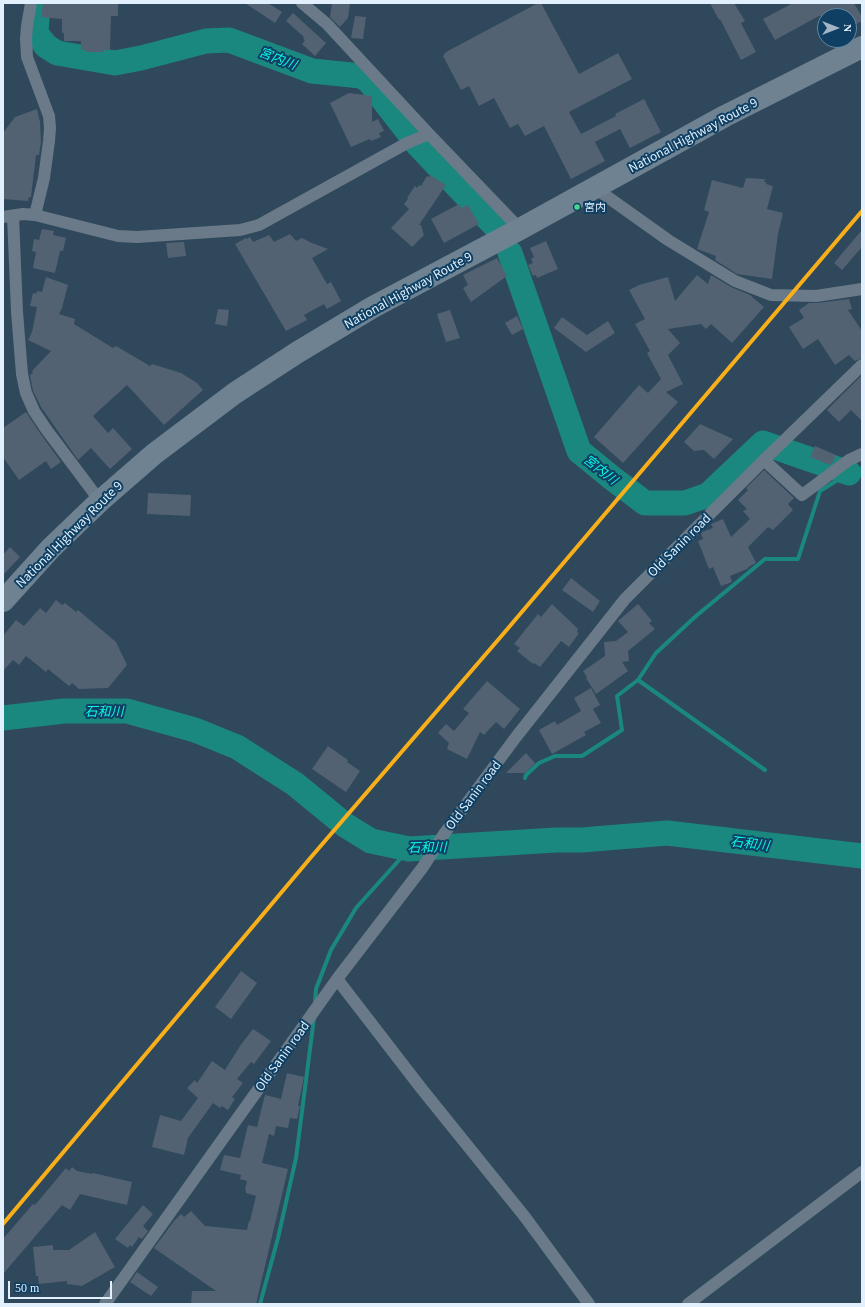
<!DOCTYPE html>
<html>
<head>
<meta charset="utf-8">
<style>
	body { margin:0 }
	#map { position:relative; width:865px; height:1307px; overflow:hidden; background:#2f485b; font-family:Georgia,serif }
	canvas { display:block }
	.frame { position:absolute; inset:0; border:4px solid #e2f0fd; pointer-events:none }
	.north { position:absolute; left:817px; top:8px; width:40px; height:40px; box-sizing:border-box; background:#0f4063; border:1px solid #6386a1; border-radius:50%; rotate:90deg; font-size:11px; font-weight:700; line-height:16px; text-align:center; color:#e2f0fd }
	.north::after { content:''; display:block; margin:auto; width:14px; height:18px; background:#a3b5c4; clip-path:polygon(50% 0,100% 100%,50% 72%,0 100%) }
	.scale { position:absolute; left:8px; top:1281px; width:104px; height:18px; box-sizing:border-box; border:2px solid #e2f0fd; border-top:0; padding-left:5px; font-size:12px; line-height:14px; white-space:nowrap; color:#e2f0fd; -webkit-text-stroke:3px #0f4063; paint-order:stroke }
</style>
</head>
<body>
<div id="map">
<canvas width="865" height="1307"></canvas>
<div class="frame"></div>
<div class="north">N</div>
<div class="scale">50 m</div>
</div>
<script>
const c = document.querySelector('canvas').getContext('2d');
c.lineJoin = 'round';
const toPath = rows => new Path2D(rows.map(r => 'M' + r).join(''));
function stroke(path, color, width, dash) { c.strokeStyle = color; c.lineWidth = width; c.lineCap = dash ? 'butt' : 'round'; c.setLineDash(dash || []); c.stroke(path); }
function fill(path, color) { c.fillStyle = color; c.fill(path, 'evenodd'); }
function write(font, color, halo, rows, align = 'center') {
  c.font = font + ' Georgia,"Noto Sans JP",serif'; c.lineWidth = 4; c.setLineDash([]); c.textBaseline = 'middle'; c.strokeStyle = halo; c.fillStyle = color; for (const [text, x, y, turn = 0] of rows) {
    c.save(); c.translate(x, y); c.rotate((+turn || 0) * Math.PI / 180); c.textAlign = isNaN(turn) ? turn : align; if (halo) c.strokeText(text, 0, 0); c.fillText(text, 0, 0); c.restore();
  }
}
stroke(toPath([
	[638,680,765,770],
	[525,778,526,775,539,763,555,756,582,756,622,730,617,696,638,680,656,653,696,616,765,559,798,559,820,491,849,473,862,468],
	[315,1003,316,989,331,950,356,908,409,849],
	[260,1304,278,1238,296,1158,314,1018]
]), '#1b887f', 4);
stroke(toPath([
	[38,3,36,33,46,46,57,53,115,63,141,58,206,41,229,40,312,71,361,76,369,81,381,97,419,146,495,226],
	[510,253,579,451,612,478,645,503,685,503,708,495,763,443,849,473],
	[3,718,64,711,127,711,195,730,237,747,295,784,345,825,371,841,409,849,556,840,582,840,667,833,862,856]
]), '#1b887f', 25);
fill(toPath([
	[43,3,118,3,118,16,111,16,110,50,103,50,103,52,85,52,85,50,81,50,81,41,64,41,64,33,62,33,62,19,41,17],
	[245,3,268,3,282,12,275,23],
	[332,3,350,3,348,18,340,27,330,17],
	[538,3,541,3,579,74,618,53,632,79,569,112,581,134,616,116,615,114,644,99,661,132,630,148,620,129,595,142,605,161,571,179,544,126,525,136,518,124,510,128,494,98,479,106,469,86,461,90,443,56,446,52],
	[710,3,734,3,745,21,741,23,756,52,741,60,720,19,719,20],
	[793,3,854,3,862,17,862,21,849,28,849,16,819,16,775,40,763,19],
	[293,13,326,43,315,56,302,44,305,40,303,38,304,37,286,21],
	[355,16,366,17,363,39,351,38],
	[349,93,372,96,372,122,378,119,384,131,379,133,381,137,371,141,370,139,351,147,330,103],
	[37,109,40,122,41,142,39,155,36,155,31,197,29,197,28,201,3,199,3,133,15,117],
	[430,175,446,185,419,225,421,225,424,235,412,247,391,228,409,209,404,204,408,199,407,198,415,186,417,188,419,185,421,186,427,176,429,177],
	[746,178,765,179,764,182,766,182,766,184,773,186,767,209,783,213,778,234,772,279,737,274,715,260,716,256,697,249,709,212,704,210,712,180,743,188],
	[459,204,461,208,468,205,479,224,444,243,431,219],
	[42,229,54,231,53,235,66,238,63,251,60,251,55,273,33,268,36,252,32,251,34,239,39,240],
	[862,230,862,247,842,270,834,263],
	[290,234,296,241,302,238,312,243,328,249,312,258,327,284,331,282,341,301,327,309,324,304,304,315,307,320,286,331,235,244,246,238,247,239,250,237,253,242,269,235,274,242],
	[546,241,558,269,537,278,536,275,533,276,528,265,533,263,531,259,534,257,530,248],
	[184,242,186,256,168,258,166,243],
	[497,258,507,276,471,302,463,288,468,285,463,275],
	[697,275,708,284,711,275,731,287,750,295,764,307,732,343,711,324,706,329,701,324,668,329,680,343,668,355,683,384,666,392,678,402,623,463,594,437,639,385,648,393,661,379,647,353,650,351,635,324,645,319,629,290,639,285,668,277,675,301],
	[46,277,68,285,62,308,59,314,75,319,74,324,113,348,116,346,150,366,152,364,181,373,197,383,203,390,164,425,127,385,93,416,108,433,113,428,132,449,110,469,91,448,78,460,41,407,33,391,30,375,33,373,32,371,51,351,28,340,32,332,37,307,30,306,33,293,36,294,37,291,42,292],
	[849,299,852,309,848,310,862,331,862,358,855,361,849,355,835,365,818,339,803,349,789,327,804,318,799,310,809,303,817,303],
	[218,309,229,310,227,326,215,324],
	[450,310,460,338,446,342,437,314],
	[517,316,523,329,512,335,505,323],
	[562,317,587,335,608,321,615,333,586,352,554,328],
	[862,375,862,421,851,410,839,422,827,410],
	[26,412,40,433,61,462,51,469,46,461,19,480,3,457,3,428],
	[700,424,733,439,714,459,704,450,694,451,684,442],
	[815,446,836,455,833,462,830,465,810,457],
	[764,470,794,498,788,504,793,510,773,530,768,527,748,547,756,563,748,567,749,568,730,576,732,582,721,586,713,567,709,569,698,541,703,539,701,534,702,532,713,528,711,524,723,519,731,537,750,519,743,511,747,509,738,500,748,490,746,488],
	[148,493,191,495,190,516,147,514],
	[10,547,20,557,3,575,3,555],
	[571,578,600,601,593,612,562,590],
	[56,600,62,605,65,603,76,612,78,610,116,642,127,665,108,688,79,689,72,683,69,686,48,669,46,672,26,656,19,665,13,660,3,671,3,636,16,620,24,626,40,608,46,613],
	[552,604,578,629,577,632,579,633,569,647,561,641,540,667,534,663,533,664,517,651,520,648,514,644,538,614,541,617],
	[638,604,652,621,649,623,655,629,628,651,629,661,622,662,628,671,596,694,586,678,587,677,583,671,605,656,604,642,616,641,628,632,618,621],
	[487,681,520,709,504,729,496,722,484,735,480,732,467,759,447,749,449,743,438,733,446,724,454,731,469,713,463,709],
	[591,688,600,705,593,709,601,723,584,732,586,735,552,754,539,730,555,721,557,725,581,711,574,698],
	[328,746,348,760,347,762,360,771,346,792,312,769],
	[526,753,535,763,525,773,506,773],
	[241,971,257,983,231,1019,215,1007],
	[253,1029,271,1041,254,1064,251,1062,237,1079,243,1083,232,1097,235,1099,228,1110,222,1106,220,1108,213,1103,188,1138,184,1155,152,1147,160,1115,181,1121,198,1098,187,1088,195,1080,197,1083,212,1061,225,1070,240,1046],
	[287,1073,304,1077,298,1106,300,1106,297,1119,290,1118,288,1128,276,1126,274,1136,269,1134,262,1163,288,1169,256,1304,191,1304,192,1291,216,1291,154,1248,174,1221,181,1214,184,1217,191,1211,205,1226,247,1230,249,1221,250,1221,256,1196,246,1193,246,1190,245,1190,247,1181,240,1179,241,1175,220,1170,224,1155,240,1158,248,1125,257,1127,265,1095,281,1099],
	[72,1167,77,1171,92,1174,93,1173,132,1182,127,1205,80,1194,70,1210,62,1205,3,1274,3,1239,33,1204,35,1205,66,1168,69,1171],
	[143,1205,153,1214,143,1226,148,1231,142,1239,139,1237,132,1247,130,1245,128,1248,115,1239],
	[95,1232,115,1267,82,1286,67,1284,67,1281,39,1284,38,1276,36,1276,33,1247,53,1245,53,1250,69,1250],
	[137,1272,158,1287,151,1296,130,1282]
]), '#526272');
stroke(toPath([
	[31,3,27,26,26,39,27,57,49,116,50,128,49,141,44,178,35,215],
	[302,3,327,24,429,134,520,229],
	[595,188,668,240,735,281,771,295,816,296,862,289],
	[13,216,17,312,22,374,26,393,34,411,46,429,100,501],
	[3,217,23,214,35,215,118,236,137,237,240,230,259,225,407,143,429,134],
	[764,460,802,495,849,460,862,454],
	[337,979,421,1088,525,1217,589,1304],
	[105,1304,337,979,423,867,444,834,516,737,625,599,764,460,862,365],
	[688,1304,862,1172]
]), '#6a7a88', 12);
stroke(toPath([
	[3,601,51,548,100,501,154,454,235,393,298,352,373,307,520,229,725,116,862,47]
]), '#6e8292', 22);
stroke(toPath([
	[3,1224,312,856,504,633,862,211]
]), '#f9af1a', 4);
for (const [x, y, r, color] of [
	[577,207,3.5,"#46d78d"]
]) { const dot = new Path2D(); dot.arc(x, y, r, 0, 2 * Math.PI); c.fillStyle = color; c.fill(dot); stroke(dot, '#0f4063', 1.5); }
write('11px', '#e2f0fd', '#0f4063', [
	["宮内",584,207]
], 'left');
write('12px', '#e2f0fd', '#0f4063', [
	["National Highway Route 9",693,135,-28],
	["National Highway Route 9",408,290,-29],
	["National Highway Route 9",69,534,-45],
	["Old Sanin road",679,545,-45],
	["Old Sanin road",473,795,-53],
	["Old Sanin road",282,1056,-54]
]);
write('italic 13px', '#09f8e5', '#0f4063', [
	["宮内川",278,58,21],
	["宮内川",601,469,38],
	["石和川",104,711],
	["石和川",750,843,7],
	["石和川",427,847,-1]
]);
</script>
</body>
</html>
